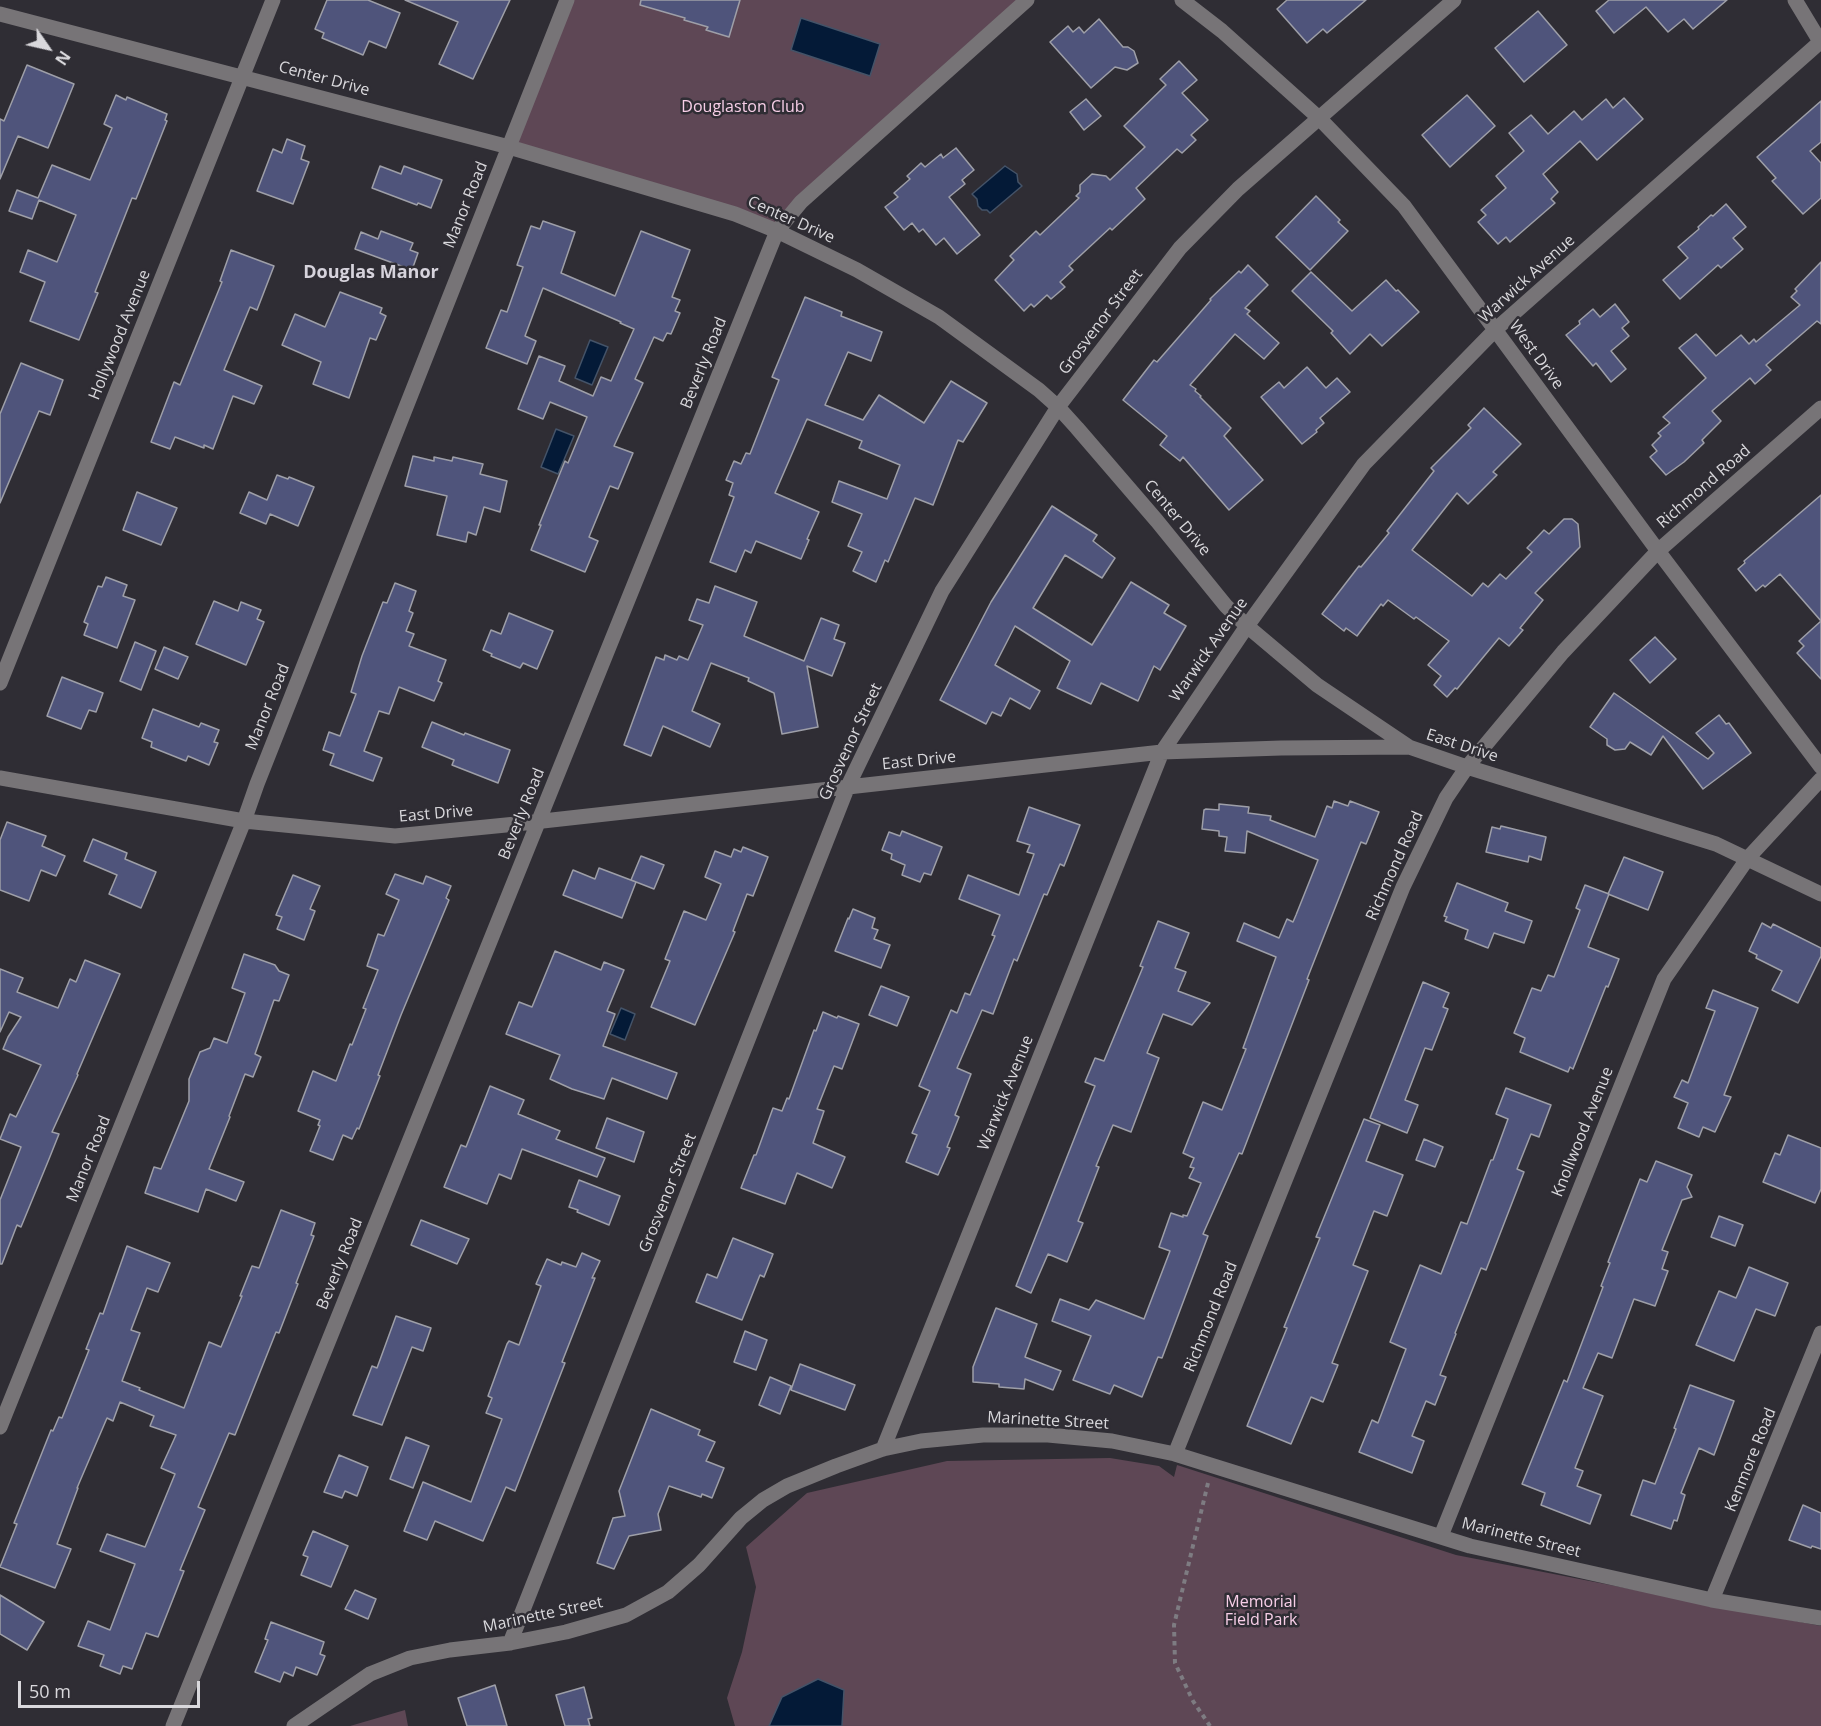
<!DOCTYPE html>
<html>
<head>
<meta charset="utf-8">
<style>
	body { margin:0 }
	#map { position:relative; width:1821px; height:1726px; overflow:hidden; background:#2f2d34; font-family:"Open Sans",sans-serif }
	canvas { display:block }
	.north { position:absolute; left:18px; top:18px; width:60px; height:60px; -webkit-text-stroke:4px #2f2d34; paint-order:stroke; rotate:124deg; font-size:16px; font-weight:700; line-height:24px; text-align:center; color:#d9d8dc }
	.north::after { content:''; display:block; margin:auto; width:21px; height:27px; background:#d9d8dc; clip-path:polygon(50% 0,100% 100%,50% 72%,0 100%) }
	.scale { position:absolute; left:18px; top:1681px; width:182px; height:27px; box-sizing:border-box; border:3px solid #d9d8dc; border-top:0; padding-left:8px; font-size:18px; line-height:21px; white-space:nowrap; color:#d9d8dc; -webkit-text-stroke:4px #2f2d34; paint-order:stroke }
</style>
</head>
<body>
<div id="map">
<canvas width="1821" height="1726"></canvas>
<div class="north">N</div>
<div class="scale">50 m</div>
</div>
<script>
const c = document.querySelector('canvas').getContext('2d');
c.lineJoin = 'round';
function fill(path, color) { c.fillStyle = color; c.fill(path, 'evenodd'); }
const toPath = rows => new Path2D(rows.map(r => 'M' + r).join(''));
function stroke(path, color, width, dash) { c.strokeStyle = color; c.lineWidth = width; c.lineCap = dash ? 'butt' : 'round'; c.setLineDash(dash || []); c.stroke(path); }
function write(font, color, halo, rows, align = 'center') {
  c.font = font + ' "Open Sans",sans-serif'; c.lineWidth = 5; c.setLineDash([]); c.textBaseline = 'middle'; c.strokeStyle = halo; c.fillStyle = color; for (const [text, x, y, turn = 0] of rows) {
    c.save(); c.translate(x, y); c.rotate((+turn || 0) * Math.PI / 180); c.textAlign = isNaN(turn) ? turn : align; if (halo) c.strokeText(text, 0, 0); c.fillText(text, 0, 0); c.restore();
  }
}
fill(toPath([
	[567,0,1024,0,771,227,509,147],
	[1110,1458,1159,1466,1174,1477,1177,1465,1456,1555,1821,1626,1821,1726,735,1726,727,1698,742,1652,756,1587,746,1547,807,1493,947,1461],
	[405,1710,408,1726,350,1726]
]), '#5e4755');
const water = toPath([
	[801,18,880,44,870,76,791,50,801,18],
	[1005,166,1017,174,1018,182,1022,186,990,213,987,210,982,210,978,206,977,199,972,194,1005,166],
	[590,340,608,347,592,385,575,378,590,340],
	[556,429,574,436,558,474,541,467,556,429],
	[621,1008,635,1014,625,1040,610,1034,621,1008],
	[818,1679,844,1690,842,1726,769,1726,782,1697,818,1679]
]);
fill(water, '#041a37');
stroke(water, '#445368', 1.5);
const building = toPath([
	[327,0,368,0,400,13,386,48,369,41,363,55,322,38,324,33,315,29,327,0],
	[405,0,510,0,473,79,439,64,458,22,405,0],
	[641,0,740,0,729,37,706,30,708,27,684,20,685,18,640,5,641,0],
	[1287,0,1366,0,1327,33,1323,29,1307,43,1277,9,1287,0],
	[1609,0,1727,0,1693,29,1684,19,1668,32,1646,7,1614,33,1596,11,1609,0],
	[1538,11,1567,45,1524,82,1495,48,1538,11],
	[1099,19,1123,47,1128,47,1134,51,1138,63,1127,70,1115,67,1091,88,1050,42,1068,26,1073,32,1079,27,1084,33,1099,19],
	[1179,61,1197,80,1182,93,1208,120,1191,135,1196,140,1182,153,1177,149,1136,188,1145,199,1112,230,1110,228,1069,266,1073,270,1060,282,1065,287,1051,299,1047,295,1034,307,1031,304,1024,311,995,280,1014,260,1010,256,1036,231,1040,235,1079,198,1076,196,1080,192,1080,185,1092,174,1106,176,1110,180,1145,147,1124,126,1166,85,1160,79,1179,61],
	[27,65,74,84,48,148,18,136,0,179,0,119,4,121,27,65],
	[116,95,126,100,127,97,167,114,165,120,167,121,136,199,132,198,95,292,98,293,79,340,30,321,45,282,20,272,28,250,57,262,76,215,39,200,32,219,9,211,17,190,38,198,52,165,90,180,112,128,104,124,116,95],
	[1467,95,1495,126,1450,167,1422,135,1467,95],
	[1624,98,1643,119,1597,160,1580,141,1543,174,1558,192,1551,199,1555,203,1510,242,1506,237,1498,244,1478,222,1486,215,1481,210,1506,188,1496,176,1524,151,1509,133,1531,115,1548,134,1574,111,1582,120,1606,99,1613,108,1624,98],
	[1086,99,1101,116,1084,130,1070,112,1086,99],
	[1821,101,1821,142,1810,151,1821,163,1821,198,1803,214,1772,181,1776,178,1757,157,1821,101],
	[287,139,305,146,301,159,309,162,293,204,257,191,273,149,282,153,287,139],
	[956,148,974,170,962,180,965,184,949,197,980,235,957,254,944,238,936,245,923,229,919,232,912,223,904,230,885,207,898,197,894,193,910,179,907,176,921,163,925,167,941,154,943,158,956,148],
	[380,166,401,174,404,166,442,180,431,208,418,203,417,205,372,188,380,166],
	[1316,196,1340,220,1338,222,1348,231,1310,270,1276,237,1316,196],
	[1726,204,1746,227,1733,238,1743,249,1721,268,1718,265,1680,299,1663,280,1688,258,1678,247,1699,229,1698,227,1711,215,1713,216,1726,204],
	[543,221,575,232,561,273,615,296,641,231,690,250,672,297,680,300,675,311,680,313,671,334,667,333,663,341,654,337,635,379,643,383,614,446,633,453,618,489,610,486,589,537,598,541,585,572,531,550,541,525,539,525,565,461,568,463,587,417,550,402,543,419,518,409,539,356,565,366,559,381,593,396,601,377,611,381,634,329,620,323,621,322,543,288,525,336,536,341,527,364,486,348,501,310,507,312,523,267,517,265,531,226,540,229,543,221],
	[381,231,413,243,410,250,418,253,412,270,355,249,361,232,378,239,381,231],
	[231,250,274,266,257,310,250,307,224,370,262,386,254,404,233,396,213,449,204,445,204,448,175,437,170,449,151,442,174,382,180,385,222,282,220,281,231,250],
	[1821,262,1821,324,1817,321,1766,365,1771,370,1755,384,1750,378,1712,411,1721,421,1702,440,1704,443,1684,462,1666,475,1650,457,1657,451,1652,445,1661,436,1658,433,1670,423,1663,417,1706,378,1679,348,1696,334,1716,356,1741,335,1749,344,1754,339,1756,342,1800,305,1791,297,1797,291,1795,289,1821,262],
	[1248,265,1268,285,1245,308,1250,311,1247,314,1279,343,1264,359,1235,334,1190,385,1196,389,1195,391,1201,396,1200,397,1231,428,1224,436,1263,480,1229,510,1183,457,1180,461,1160,445,1167,436,1123,400,1154,360,1157,362,1211,300,1210,299,1239,271,1241,273,1248,265],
	[1311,272,1352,311,1386,280,1396,291,1398,290,1419,312,1382,346,1370,334,1350,354,1331,333,1333,331,1292,291,1311,272],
	[340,292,382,308,380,313,386,316,376,340,370,338,349,398,313,384,321,362,282,345,295,314,325,327,340,292],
	[805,297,842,312,841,316,882,332,871,361,848,352,825,405,863,420,879,395,924,423,951,381,987,403,963,442,958,440,933,505,915,498,888,562,885,560,876,582,853,571,862,552,848,546,862,514,832,502,839,481,887,499,900,465,859,448,862,441,807,419,775,493,819,512,807,539,809,540,801,559,756,541,751,553,745,550,736,572,710,562,734,497,729,495,733,483,726,480,734,461,741,464,746,453,750,454,779,380,772,377,805,297],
	[1615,304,1629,322,1622,328,1629,336,1611,351,1626,369,1611,382,1596,363,1593,366,1566,335,1580,324,1579,321,1593,309,1600,317,1615,304],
	[21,363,63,380,50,415,39,411,0,503,0,414,21,363],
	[1307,367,1326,388,1337,378,1350,392,1320,418,1324,423,1316,430,1317,432,1302,444,1261,397,1279,382,1284,388,1307,367],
	[1484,408,1521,444,1493,472,1497,475,1468,504,1457,493,1412,550,1472,596,1483,583,1488,587,1500,574,1506,579,1532,552,1527,548,1544,530,1549,534,1564,519,1572,519,1578,524,1580,547,1535,593,1543,600,1520,628,1523,630,1509,646,1499,638,1457,689,1455,688,1447,697,1434,685,1441,676,1428,665,1449,641,1416,617,1414,619,1388,600,1383,606,1381,604,1357,636,1346,628,1344,631,1322,614,1359,566,1361,567,1389,533,1387,531,1434,471,1431,468,1471,428,1468,425,1484,408],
	[413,456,434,461,434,457,452,461,453,457,483,464,480,474,507,481,500,512,484,507,476,535,468,532,466,542,437,535,447,496,405,486,413,456],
	[277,475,288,479,289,477,314,487,298,526,270,514,266,524,240,513,249,492,267,500,277,475],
	[137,492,177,508,161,545,123,530,137,492],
	[1821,495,1821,621,1780,574,1765,587,1763,585,1756,591,1738,569,1745,563,1744,561,1821,495],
	[1052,506,1097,535,1093,541,1115,558,1102,578,1065,555,1033,608,1092,645,1131,582,1169,605,1164,613,1186,626,1160,670,1154,666,1138,701,1101,683,1091,704,1057,688,1070,661,1015,626,995,665,1040,691,1030,709,1010,698,1001,716,992,712,986,724,940,700,991,602,1052,506],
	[106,577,127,585,123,596,135,600,117,648,84,635,88,624,84,622,98,586,102,587,106,577],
	[395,583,416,591,409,611,413,613,406,631,414,634,409,646,446,660,438,681,442,683,434,701,399,687,389,714,379,711,364,751,382,758,373,781,330,765,334,754,323,750,329,732,340,736,356,694,351,692,362,656,383,602,387,603,395,583],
	[715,586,757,602,744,636,804,661,821,618,839,625,834,639,845,643,832,676,807,666,818,727,782,734,774,693,748,681,749,678,711,663,692,711,720,724,710,747,663,726,651,756,624,745,656,657,664,660,665,655,677,660,679,656,688,660,703,625,689,620,697,599,709,603,715,586],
	[214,601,238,611,241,602,261,610,257,619,264,622,246,665,196,644,214,601],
	[509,613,553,631,537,669,523,663,520,668,491,656,492,654,483,650,491,630,501,634,509,613],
	[1821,621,1821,679,1797,653,1804,646,1799,641,1821,621],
	[1655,637,1676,659,1650,683,1630,660,1655,637],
	[135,642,156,651,141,690,120,681,135,642],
	[164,647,188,657,178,679,155,669,164,647],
	[62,677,103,693,96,712,89,710,81,729,47,716,62,677],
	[1614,693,1708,759,1714,753,1696,733,1719,715,1726,724,1729,723,1751,753,1703,789,1663,736,1651,755,1630,742,1625,749,1615,750,1607,745,1607,739,1590,727,1614,693],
	[153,709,199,727,201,723,219,730,214,742,218,743,209,765,188,756,186,761,151,747,152,742,142,738,153,709],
	[432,722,464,735,465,733,510,750,498,783,452,765,454,760,422,747,432,722],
	[1334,801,1348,806,1350,801,1379,812,1366,844,1361,842,1307,979,1309,980,1242,1154,1239,1153,1203,1234,1208,1236,1162,1358,1158,1357,1142,1397,1114,1385,1110,1394,1073,1380,1091,1336,1052,1321,1060,1299,1089,1310,1096,1300,1144,1319,1170,1251,1159,1247,1171,1213,1183,1217,1183,1215,1187,1216,1201,1183,1189,1178,1194,1168,1190,1167,1194,1158,1183,1153,1203,1102,1222,1110,1246,1049,1243,1048,1276,957,1237,941,1244,923,1279,938,1287,919,1293,922,1296,915,1318,860,1247,831,1245,853,1225,851,1227,837,1219,836,1219,831,1202,829,1204,810,1206,809,1219,810,1219,804,1249,807,1248,813,1271,816,1270,820,1315,837,1327,806,1332,808,1334,801],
	[1029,807,1080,825,1064,866,1060,864,1047,895,1044,894,1017,961,1014,959,993,1014,982,1010,957,1068,971,1074,955,1115,959,1117,947,1147,950,1148,938,1175,906,1162,917,1135,912,1133,930,1091,919,1086,951,1010,957,1013,965,993,970,995,995,936,992,935,1000,915,959,899,968,875,1019,895,1034,854,1027,852,1030,845,1017,841,1029,807],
	[7,822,46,836,42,846,65,856,56,876,41,870,29,901,0,890,0,840,7,822],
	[1501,826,1546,837,1541,860,1529,856,1528,862,1486,852,1492,827,1500,829,1501,826],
	[902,831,942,847,931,875,924,873,920,882,902,875,905,865,891,859,892,854,882,850,889,832,900,836,902,831],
	[93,839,127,853,125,859,156,872,141,908,109,894,117,875,84,861,93,839],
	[743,847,768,857,753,896,747,894,733,931,735,932,695,1025,651,1007,670,961,665,959,684,911,706,920,721,884,705,877,715,851,731,857,734,849,741,852,743,847],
	[641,856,664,865,654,889,631,880,641,856],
	[1624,857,1663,872,1648,910,1608,894,1624,857],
	[599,868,636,882,622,918,563,895,573,870,595,879,599,868],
	[395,874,423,884,426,876,451,886,446,898,449,900,401,1015,378,1075,380,1076,359,1129,357,1128,352,1139,343,1135,333,1160,310,1151,320,1126,318,1125,320,1120,298,1111,313,1071,336,1081,350,1044,352,1045,366,1009,363,1008,378,970,367,966,378,934,384,936,399,900,386,894,395,874],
	[293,875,320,886,310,909,315,911,304,940,277,929,282,917,276,915,293,875],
	[1457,883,1508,903,1505,911,1532,921,1524,943,1494,933,1488,948,1465,939,1468,930,1445,921,1447,917,1444,916,1457,883],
	[1585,885,1609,894,1588,947,1619,959,1608,987,1606,986,1573,1069,1570,1067,1568,1072,1520,1052,1525,1038,1514,1033,1532,988,1541,991,1548,975,1554,977,1580,910,1576,908,1585,885],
	[853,909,875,918,872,928,878,930,874,939,890,945,881,968,835,951,848,918,849,919,853,909],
	[1158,921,1189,933,1175,968,1186,972,1178,991,1210,1003,1192,1025,1163,1014,1147,1053,1159,1058,1131,1132,1113,1125,1096,1166,1099,1167,1078,1221,1083,1223,1067,1262,1048,1254,1031,1293,1016,1286,1095,1086,1085,1082,1095,1058,1104,1061,1143,967,1140,966,1158,921],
	[1762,923,1771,928,1773,924,1821,948,1821,956,1798,1003,1772,990,1782,971,1756,958,1757,955,1749,951,1762,923],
	[555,951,601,970,604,962,624,970,607,1011,615,1014,603,1046,677,1073,667,1099,612,1078,604,1099,572,1089,550,1079,560,1055,506,1034,519,1002,532,1007,555,951],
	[244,954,275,965,279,971,289,975,279,1001,274,1000,255,1054,261,1057,253,1077,245,1074,229,1116,230,1117,209,1169,244,1182,236,1201,206,1189,198,1212,145,1193,154,1167,161,1169,189,1101,189,1079,200,1052,210,1048,214,1038,227,1043,245,993,232,988,244,954],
	[85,960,120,974,77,1074,78,1075,52,1132,59,1134,49,1159,21,1227,17,1225,2,1264,0,1264,0,1200,21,1147,0,1139,10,1114,16,1117,41,1065,3,1049,8,1037,21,1017,9,1012,0,1032,0,969,23,978,17,992,58,1008,70,979,76,982,85,960],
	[1423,982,1449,993,1443,1007,1448,1009,1432,1050,1425,1048,1405,1100,1418,1105,1407,1133,1370,1118,1423,982],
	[881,986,909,997,897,1026,869,1015,881,986],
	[1713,990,1758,1008,1724,1095,1731,1097,1715,1132,1703,1127,1699,1137,1678,1128,1688,1103,1674,1097,1682,1080,1688,1083,1715,1011,1706,1008,1713,990],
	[823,1012,837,1018,838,1016,859,1024,842,1069,834,1066,817,1109,824,1111,813,1143,845,1157,832,1188,797,1173,785,1204,741,1188,754,1155,756,1155,773,1108,782,1111,787,1098,789,1099,814,1030,816,1031,823,1012],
	[490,1086,524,1100,518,1114,560,1131,556,1139,605,1158,597,1177,522,1149,511,1179,499,1174,487,1204,444,1187,461,1145,466,1147,490,1086],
	[1506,1088,1551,1105,1539,1137,1531,1134,1517,1169,1524,1172,1486,1270,1481,1268,1455,1333,1456,1334,1440,1375,1446,1377,1435,1405,1426,1401,1412,1436,1424,1441,1412,1473,1359,1452,1372,1420,1378,1423,1406,1349,1390,1342,1420,1265,1441,1274,1461,1222,1467,1224,1491,1160,1493,1160,1508,1119,1496,1114,1506,1088],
	[607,1118,644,1132,634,1162,596,1148,607,1118],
	[1364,1119,1380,1125,1366,1161,1403,1175,1387,1216,1374,1211,1353,1265,1368,1271,1332,1363,1338,1365,1323,1402,1311,1397,1291,1444,1247,1426,1287,1328,1284,1327,1320,1238,1316,1237,1364,1119],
	[1788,1135,1821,1148,1821,1189,1815,1203,1763,1182,1775,1153,1780,1155,1788,1135],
	[1424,1139,1443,1147,1435,1167,1416,1160,1424,1139],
	[1656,1161,1692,1175,1687,1187,1692,1197,1682,1200,1662,1250,1668,1252,1662,1269,1668,1271,1655,1306,1634,1299,1612,1358,1598,1353,1583,1388,1603,1396,1575,1468,1583,1471,1577,1486,1601,1495,1590,1524,1541,1505,1545,1493,1522,1484,1564,1380,1567,1382,1603,1287,1601,1286,1610,1263,1608,1262,1640,1179,1647,1182,1656,1161],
	[579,1180,620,1196,609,1225,577,1212,578,1210,569,1207,579,1180],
	[281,1210,315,1223,311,1235,314,1236,296,1283,298,1284,279,1333,276,1332,235,1435,229,1433,198,1507,205,1510,180,1570,184,1571,158,1637,146,1633,132,1669,123,1666,120,1674,100,1666,104,1655,78,1646,88,1621,110,1630,135,1564,100,1551,107,1534,145,1547,175,1474,161,1468,176,1435,150,1426,154,1416,120,1402,113,1421,107,1418,77,1488,78,1488,57,1544,71,1549,55,1588,0,1567,17,1524,14,1523,51,1430,53,1431,59,1417,62,1418,89,1350,86,1349,100,1313,103,1314,127,1246,170,1263,158,1292,147,1288,131,1330,140,1333,122,1381,140,1388,139,1390,184,1408,209,1342,221,1347,242,1296,240,1296,252,1266,259,1268,281,1210],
	[1719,1216,1743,1225,1735,1246,1711,1237,1719,1216],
	[421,1220,469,1239,457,1264,411,1245,421,1220],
	[733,1238,773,1254,764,1277,760,1275,742,1320,696,1302,707,1274,717,1278,733,1238],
	[582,1253,600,1261,592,1278,595,1278,562,1362,565,1363,515,1491,506,1487,483,1541,435,1521,427,1540,404,1531,423,1482,471,1502,502,1419,486,1413,492,1398,488,1396,507,1344,509,1341,519,1345,541,1286,536,1284,547,1259,561,1265,562,1262,576,1267,582,1253],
	[1749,1267,1788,1283,1775,1316,1756,1309,1734,1361,1696,1345,1719,1291,1736,1298,1749,1267],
	[996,1308,1037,1324,1025,1357,1061,1371,1053,1390,1025,1379,1024,1389,999,1387,999,1384,973,1382,973,1367,996,1308],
	[396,1316,431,1328,423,1351,412,1347,382,1425,353,1415,372,1366,377,1368,396,1316],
	[745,1331,767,1340,756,1370,734,1362,745,1331],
	[800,1364,855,1385,845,1410,791,1390,800,1364],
	[770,1377,791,1386,780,1414,759,1405,770,1377],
	[1690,1385,1734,1401,1714,1455,1699,1448,1681,1493,1685,1495,1677,1521,1674,1520,1671,1529,1631,1515,1643,1480,1655,1484,1676,1429,1674,1428,1690,1385],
	[651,1409,700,1430,698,1435,715,1442,706,1461,724,1468,712,1498,702,1494,701,1497,669,1486,658,1514,661,1530,629,1536,614,1569,597,1563,613,1518,625,1516,619,1491,651,1409],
	[406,1437,429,1446,413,1488,390,1479,406,1437],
	[339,1455,368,1467,357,1496,345,1491,342,1498,324,1492,339,1455],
	[1803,1505,1821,1513,1821,1549,1812,1546,1811,1548,1789,1540,1803,1505],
	[313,1531,348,1546,331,1587,301,1575,308,1557,303,1555,313,1531],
	[355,1590,376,1599,368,1619,345,1609,355,1590],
	[0,1595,44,1622,27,1650,0,1634,0,1595],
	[271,1622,324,1642,320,1654,325,1656,317,1675,296,1667,293,1676,284,1672,280,1682,255,1672,268,1640,265,1639,271,1622],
	[495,1685,507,1726,467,1726,458,1698,495,1685],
	[584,1687,592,1718,588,1719,590,1726,565,1726,556,1695,584,1687]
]);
fill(building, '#4f547b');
stroke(building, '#9e9fa8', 1.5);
stroke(toPath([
	[1208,1483,1174,1625,1175,1663,1193,1701,1210,1726]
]), '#7e7c82', 4, [4.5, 4.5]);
stroke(toPath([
	[1182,0,1222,31,1319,118,1404,206,1658,551,1821,767],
	[1795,0,1821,43],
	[0,14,509,147,735,214,777,231,857,270,939,317,1039,390,1058,407,1077,428,1157,521,1226,606,1247,626,1317,685,1409,747],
	[0,683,273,0],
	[0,778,244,821,395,836,516,824,1162,752,1281,748,1409,747,1467,767,1716,844,1821,894],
	[0,1427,244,821,257,784,567,0],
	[883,1449,1162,752,1247,626,1364,464,1495,330,1820,42],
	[1175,1454,1403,887,1446,798,1467,767,1563,652,1658,551,1821,408],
	[1441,1536,1664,979,1748,858,1821,779],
	[1712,1600,1821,1333],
	[510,1643,848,786,942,591,1058,407,1180,248,1238,189,1454,0],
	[173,1726,777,231,801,202,1027,0],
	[294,1726,370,1674,410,1658,450,1650,510,1643,566,1632,626,1615,668,1592,699,1565,741,1518,763,1500,787,1486,836,1466,883,1449,921,1441,983,1435,1048,1435,1112,1441,1175,1454,1470,1546,1712,1600,1821,1618]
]), '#777477', 15);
write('16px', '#d9d8dc', '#2f2d34', [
	["Center Drive",324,79,15],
	["Manor Road",466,205,-68],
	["Center Drive",791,220,24],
	["Warwick Avenue",1527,279,-42],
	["Grosvenor Street",1101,322,-53],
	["Hollywood Avenue",120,335,-68],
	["West Drive",1536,355,54],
	["Beverly Road",704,363,-68],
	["Richmond Road",1704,487,-41],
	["Center Drive",1177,518,50],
	["Warwick Avenue",1209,650,-55],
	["Manor Road",268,707,-68],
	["Grosvenor Street",851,742,-65],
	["East Drive",1462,746,18],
	["East Drive",919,761,-6],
	["East Drive",436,814,-5],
	["Beverly Road",522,814,-68],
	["Richmond Road",1395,866,-66],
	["Warwick Avenue",1006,1093,-68],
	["Knollwood Avenue",1583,1132,-68],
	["Manor Road",89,1159,-68],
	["Grosvenor Street",668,1193,-68],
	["Beverly Road",340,1264,-68],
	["Richmond Road",1211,1317,-68],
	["Marinette Street",1048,1421,3],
	["Kenmore Road",1751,1460,-68],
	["Marinette Street",1521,1538,14],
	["Marinette Street",543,1615,-12]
]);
write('16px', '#f7cee7', '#2f2d34', [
	["Douglaston Club",743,107],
	["Memorial",1261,1602],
	["Field Park",1261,1620]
]);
write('bold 18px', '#d6d3dc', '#2f2d34', [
	["Douglas Manor",371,273]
]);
</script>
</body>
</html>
